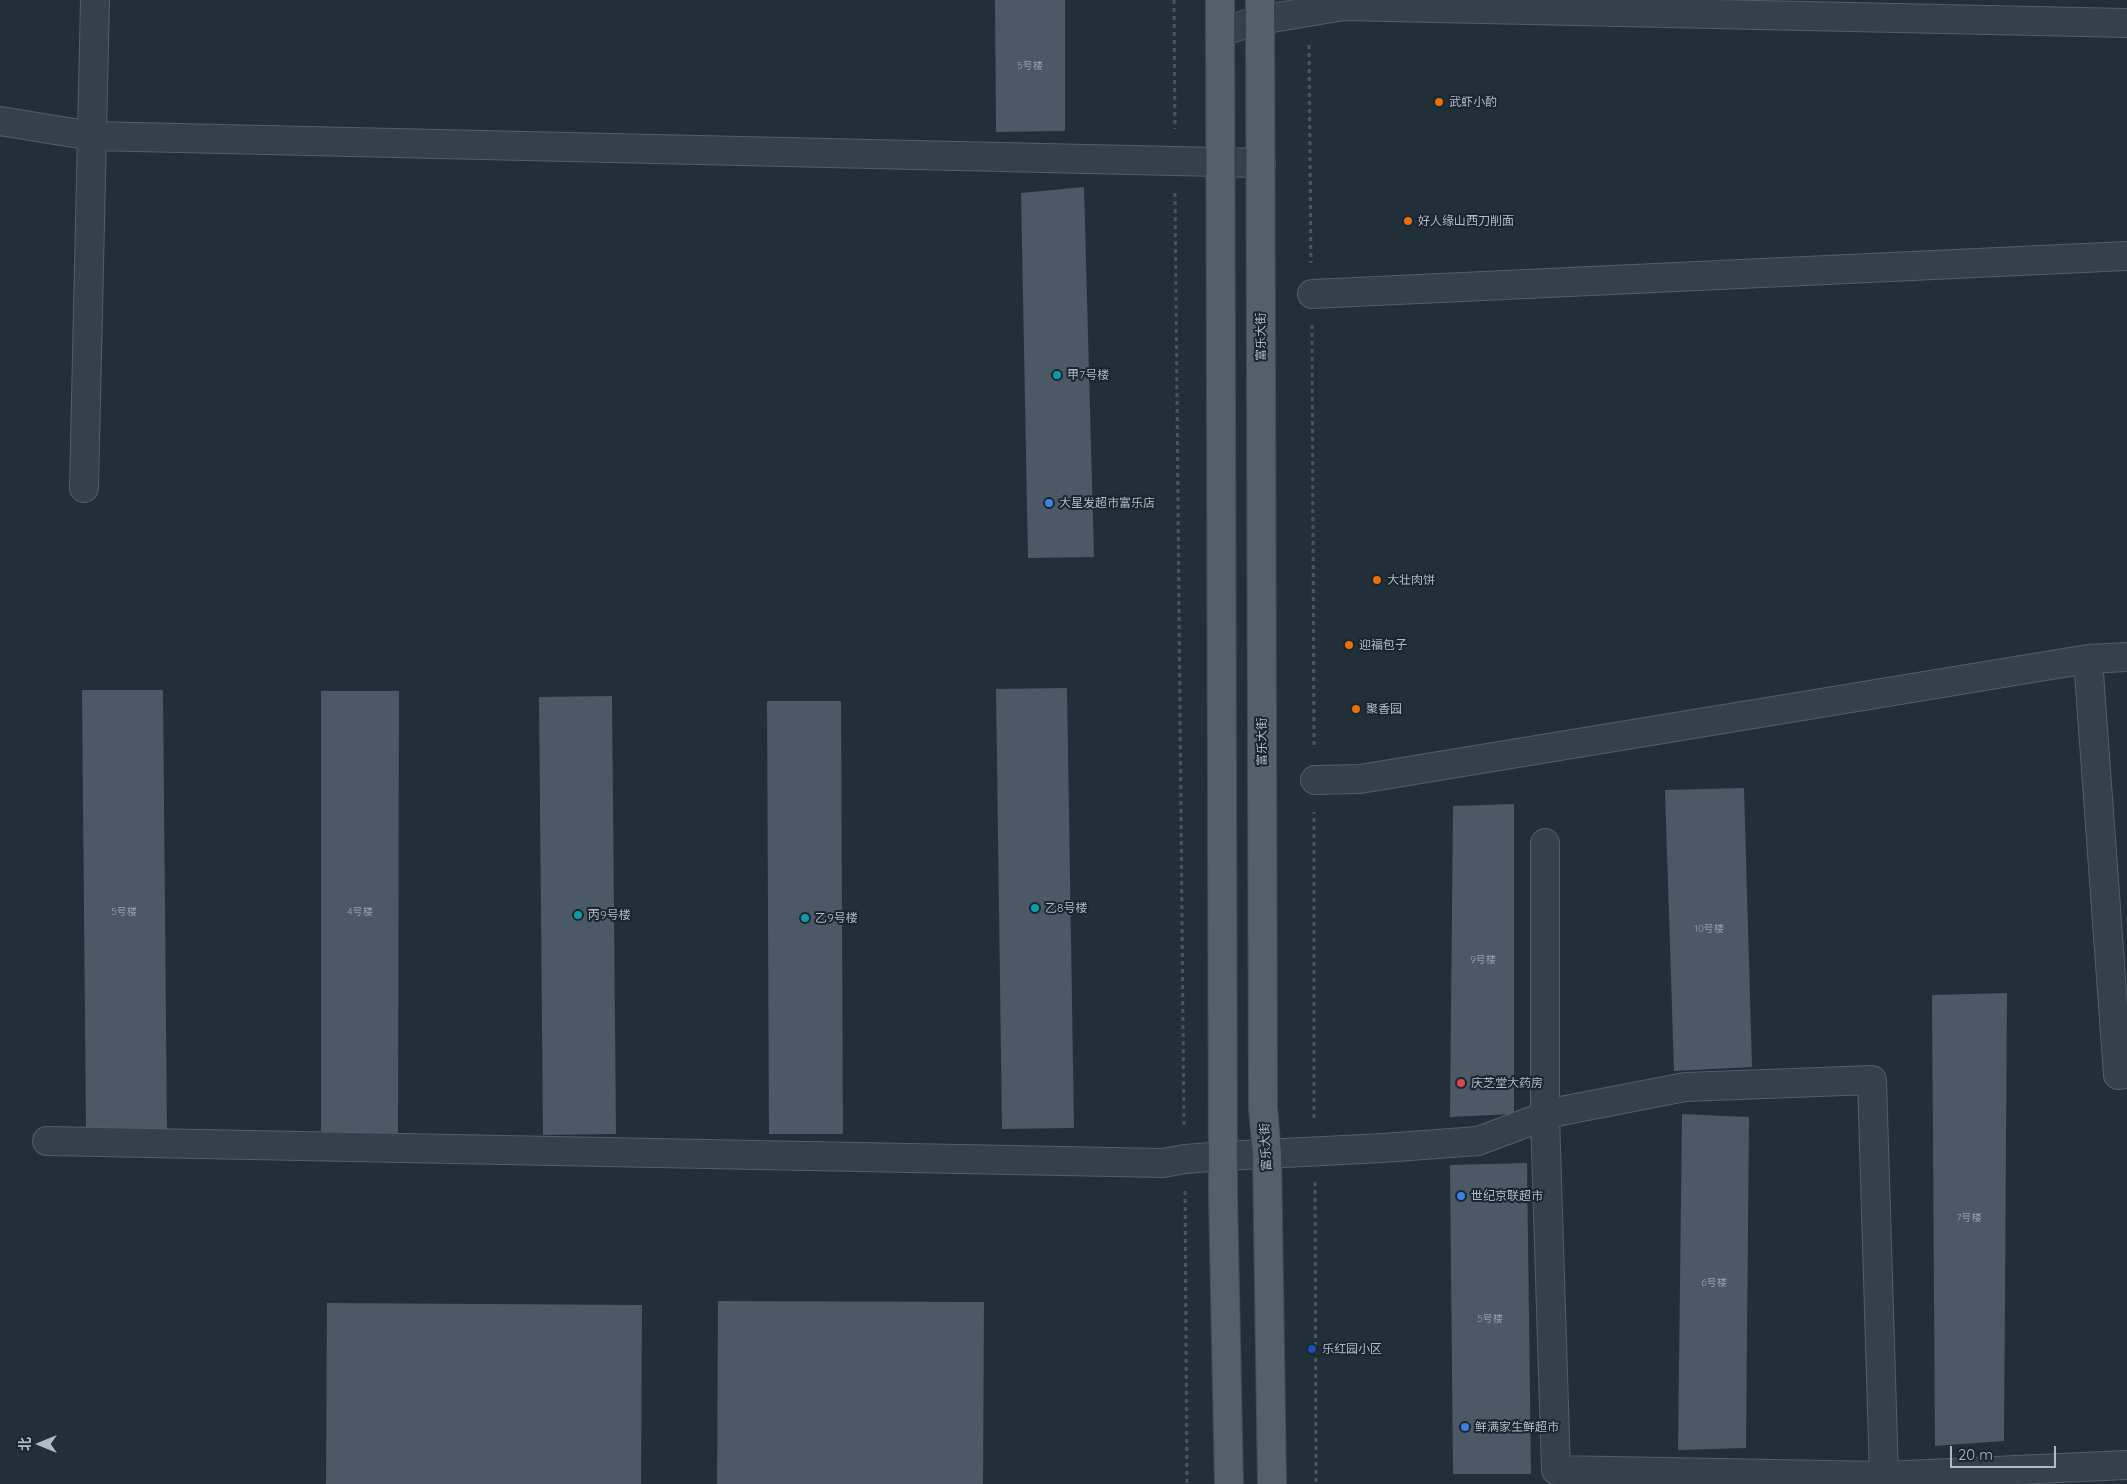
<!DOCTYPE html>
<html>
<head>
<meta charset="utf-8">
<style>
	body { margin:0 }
	#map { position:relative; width:2127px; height:1484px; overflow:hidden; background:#212f39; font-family:Quicksand,"Noto Sans SC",sans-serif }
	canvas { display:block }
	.north { position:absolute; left:15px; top:1419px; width:50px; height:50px; -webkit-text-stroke:4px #1a252e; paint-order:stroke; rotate:270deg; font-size:14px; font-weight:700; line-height:20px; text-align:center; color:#b0bbc6 }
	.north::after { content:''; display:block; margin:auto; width:18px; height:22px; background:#b0bbc6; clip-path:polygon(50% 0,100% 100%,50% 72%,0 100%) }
	.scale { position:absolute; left:1950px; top:1446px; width:106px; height:22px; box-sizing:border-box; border:2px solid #b0bbc6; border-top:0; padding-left:6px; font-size:15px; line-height:18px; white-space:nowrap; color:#b0bbc6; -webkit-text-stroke:4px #1a252e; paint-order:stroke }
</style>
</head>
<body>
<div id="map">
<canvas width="2127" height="1484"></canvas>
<div class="north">北</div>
<div class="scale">20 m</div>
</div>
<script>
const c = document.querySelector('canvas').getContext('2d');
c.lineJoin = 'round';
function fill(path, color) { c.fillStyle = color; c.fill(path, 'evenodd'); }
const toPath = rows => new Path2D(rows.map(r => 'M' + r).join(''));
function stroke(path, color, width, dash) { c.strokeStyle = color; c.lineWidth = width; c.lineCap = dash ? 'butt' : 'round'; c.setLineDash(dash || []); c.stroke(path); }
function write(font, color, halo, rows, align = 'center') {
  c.font = font + ' Quicksand,"Noto Sans SC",sans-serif'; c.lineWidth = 4; c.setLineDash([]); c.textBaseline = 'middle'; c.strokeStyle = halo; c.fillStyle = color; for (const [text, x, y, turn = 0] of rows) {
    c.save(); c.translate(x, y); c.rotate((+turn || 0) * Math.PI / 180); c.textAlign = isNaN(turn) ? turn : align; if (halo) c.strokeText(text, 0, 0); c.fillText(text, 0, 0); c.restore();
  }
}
fill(toPath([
	[995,0,1065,0,1065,131,996,132],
	[1084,187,1094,557,1028,558,1021,193],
	[1067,688,1074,1128,1002,1129,996,689],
	[82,690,163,690,167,1133,86,1133],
	[321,691,399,691,398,1133,321,1133],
	[612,696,616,1134,543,1135,539,697],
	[767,701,841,701,843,1134,769,1134],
	[1744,788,1752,1067,1674,1071,1665,790],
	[1514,804,1514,1114,1450,1117,1453,806],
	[2007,993,2004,1441,1935,1446,1932,995],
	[1682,1114,1749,1117,1746,1448,1678,1450],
	[1527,1163,1531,1474,1453,1474,1450,1165],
	[718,1301,984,1302,983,1484,717,1484],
	[327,1303,642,1305,641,1484,326,1484]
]), '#4a5965');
const minor = toPath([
	[1220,32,1260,20,1344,6,2127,23],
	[0,121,92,136,1261,163],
	[1312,294,2127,256],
	[84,488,95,0],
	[2088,659,2118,1075,2127,1074],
	[1315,780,1360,779,2088,659,2127,657],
	[47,1141,1163,1163,1185,1159,1224,1156,1383,1148,1478,1141,1545,1116,1561,1111,1685,1087,1872,1080,1884,1476,1556,1470,1545,1116,1545,843],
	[1884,1476,2127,1465]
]);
const major = toPath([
	[1220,0,1223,1196,1229,1484],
	[1260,0,1263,1108,1267,1154,1272,1484]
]);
stroke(minor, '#535e67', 30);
stroke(major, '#414c56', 30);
stroke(toPath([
	[1174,0,1175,129],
	[1309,45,1311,263],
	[1175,193,1184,1127],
	[1312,325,1314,748],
	[1314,1118,1314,812],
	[1315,1182,1316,1484],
	[1185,1191,1187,1484]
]), '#435958', 3, [4, 4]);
stroke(minor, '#35404a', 28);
stroke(major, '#53606a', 28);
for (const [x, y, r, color] of [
	[1439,102,5,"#e8710a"],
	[1408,221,5,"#e8710a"],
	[1057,375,5,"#0f9aa8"],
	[1049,503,5,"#3f7fe0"],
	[1377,580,5,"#e8710a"],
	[1349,645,5,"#e8710a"],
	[1356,709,5,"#e8710a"],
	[1035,908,5,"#0f9aa8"],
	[578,915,5,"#0f9aa8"],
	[805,918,5,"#0f9aa8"],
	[1461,1083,5,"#e0444e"],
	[1461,1196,5,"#3f7fe0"],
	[1312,1349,5,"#1a4fb4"],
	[1465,1427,5,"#3f7fe0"]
]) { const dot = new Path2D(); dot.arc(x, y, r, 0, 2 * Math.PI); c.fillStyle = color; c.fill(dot); stroke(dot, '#1a252e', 2); }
write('10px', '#96a2ae', null, [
	["5号楼",1030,66],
	["5号楼",124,912],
	["4号楼",360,912],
	["10号楼",1709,929],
	["9号楼",1483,960],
	["7号楼",1969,1218],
	["6号楼",1714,1283],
	["5号楼",1490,1319]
]);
write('12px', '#b0bbc6', '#1a252e', [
	["武虾小酌",1449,102],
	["好人缘山西刀削面",1418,221],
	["甲7号楼",1067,375],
	["大星发超市富乐店",1059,503],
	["大壮肉饼",1387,580],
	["迎福包子",1359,645],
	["聚香园",1366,709],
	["乙8号楼",1045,908],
	["丙9号楼",588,915],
	["乙9号楼",815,918],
	["庆芝堂大药房",1471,1083],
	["世纪京联超市",1471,1196],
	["乐红园小区",1322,1349],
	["鲜满家生鲜超市",1475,1427]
], 'left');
write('12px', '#b0bbc6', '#1a252e', [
	["富乐大街",1261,337,-90],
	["富乐大街",1262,742,-90],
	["富乐大街",1266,1147,-93]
]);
</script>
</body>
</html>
